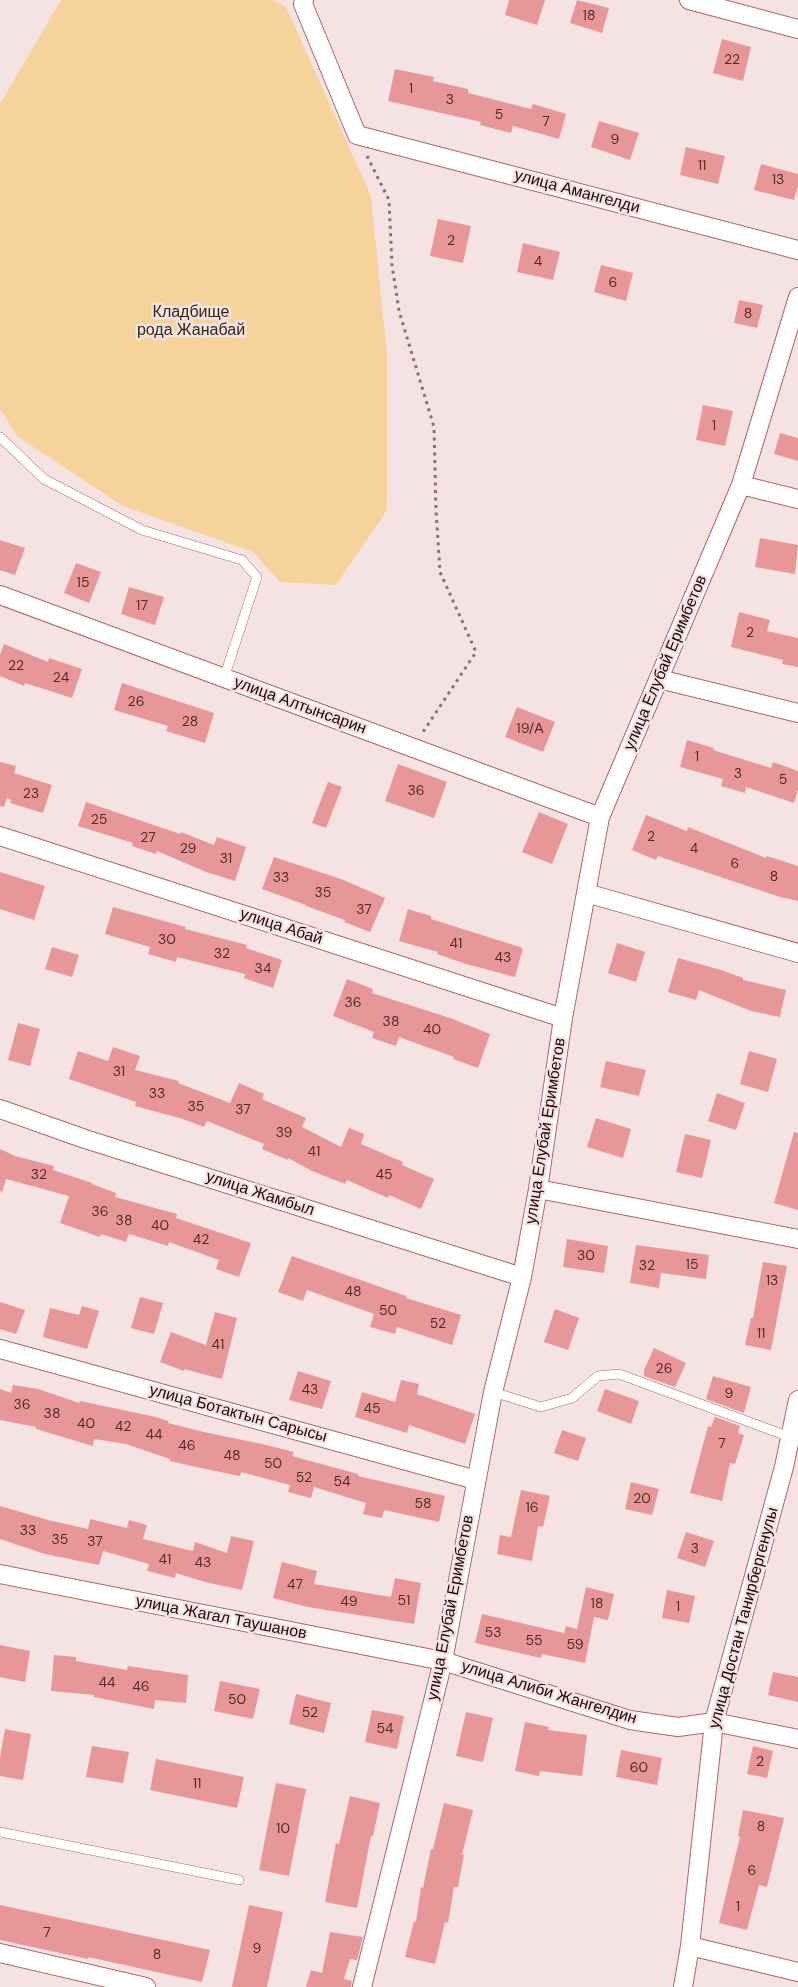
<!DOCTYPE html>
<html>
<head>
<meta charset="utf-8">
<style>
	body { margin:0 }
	canvas { display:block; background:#f5e3e3 }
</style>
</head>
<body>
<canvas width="798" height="1987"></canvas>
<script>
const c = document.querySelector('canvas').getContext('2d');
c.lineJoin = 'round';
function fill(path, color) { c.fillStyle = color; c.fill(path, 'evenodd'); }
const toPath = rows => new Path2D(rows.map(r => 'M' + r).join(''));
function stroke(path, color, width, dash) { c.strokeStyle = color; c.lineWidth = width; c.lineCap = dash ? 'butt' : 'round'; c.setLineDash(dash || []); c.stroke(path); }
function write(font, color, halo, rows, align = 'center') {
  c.font = font + ' "DM Sans",sans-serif'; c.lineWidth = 5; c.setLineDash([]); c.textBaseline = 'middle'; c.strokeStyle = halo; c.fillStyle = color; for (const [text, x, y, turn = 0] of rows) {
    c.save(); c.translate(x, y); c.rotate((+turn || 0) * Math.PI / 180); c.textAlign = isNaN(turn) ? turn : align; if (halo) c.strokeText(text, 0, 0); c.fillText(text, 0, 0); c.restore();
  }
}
fill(toPath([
	[61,0,273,0,286,7,371,196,387,354,387,510,336,585,280,582,253,552,123,506,18,437,0,409,0,104]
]), '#f6d39b');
fill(toPath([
	[509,0,545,0,537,25,505,15],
	[577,0,609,8,602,33,570,23],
	[722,39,751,47,743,81,713,73],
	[395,69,434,77,433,81,468,89,468,93,531,109,533,104,566,114,559,139,513,126,511,133,480,125,481,122,388,101],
	[599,121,639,133,630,160,591,147],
	[686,147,725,156,718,184,680,175],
	[761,164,798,174,798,186,794,200,754,190],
	[438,219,471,226,463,263,430,256],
	[523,243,560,252,553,280,517,272],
	[601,265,633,273,626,301,594,292],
	[739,300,763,305,757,328,734,323],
	[703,405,733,411,725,446,696,440],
	[780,433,798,438,798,461,774,454],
	[760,538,798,545,795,574,755,567],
	[0,540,25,548,15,575,0,570],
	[76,563,101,572,89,603,64,593],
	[129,587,164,597,155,625,121,614],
	[739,612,770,620,767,631,798,638,798,667,782,664,783,660,731,647],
	[4,644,48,662,49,658,82,669,72,698,25,683,24,686,0,676,0,655],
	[122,683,214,713,205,743,166,731,168,726,114,710],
	[517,707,555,722,543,752,505,737],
	[687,740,714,748,713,750,771,768,773,762,798,771,798,790,794,803,746,787,745,793,721,786,723,779,680,767],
	[0,762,16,766,14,773,52,785,43,813,10,803,11,800,7,798,4,807,0,806],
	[398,764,447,782,434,818,385,801],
	[328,782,342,787,326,828,312,823],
	[86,802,180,834,181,832,214,845,217,837,246,847,235,881,206,872,157,851,156,854,132,846,133,843,78,826],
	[539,812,568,824,552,864,522,852],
	[646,815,687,831,688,827,766,858,767,856,798,866,798,901,780,897,658,856,656,860,632,850],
	[274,857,341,879,385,898,370,932,344,922,345,920,306,906,306,905,262,889],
	[0,872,45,886,34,920,0,909],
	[113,907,186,927,185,929,247,945,246,948,282,960,273,988,244,978,245,974,177,957,176,962,148,954,150,947,105,934],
	[408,909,431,916,431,919,523,948,515,977,466,964,437,954,438,952,399,941],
	[617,943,645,952,636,982,608,973],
	[52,947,79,955,72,977,45,969],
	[678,958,721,970,743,978,743,980,786,990,780,1017,751,1011,699,990,696,1000,668,992],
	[347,979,373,989,372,993,450,1018,490,1034,478,1068,453,1059,454,1057,399,1037,396,1046,372,1038,374,1032,333,1016],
	[18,1023,40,1029,30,1066,8,1060],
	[113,1047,140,1056,135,1070,179,1081,178,1083,230,1103,239,1083,264,1094,262,1099,306,1118,302,1127,341,1147,349,1128,364,1134,361,1144,403,1162,402,1165,434,1179,421,1209,389,1195,388,1198,347,1180,345,1184,312,1171,288,1158,288,1160,262,1149,264,1144,207,1121,204,1127,183,1119,135,1106,136,1102,69,1079,78,1051,108,1061],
	[749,1051,777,1059,768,1092,740,1084],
	[606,1061,646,1070,639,1096,600,1087],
	[717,1093,745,1103,736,1130,708,1121],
	[596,1118,631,1129,623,1158,587,1147],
	[794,1132,798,1133,798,1210,774,1203],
	[685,1134,711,1140,702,1178,676,1172],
	[0,1149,15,1156,54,1166,53,1170,92,1183,92,1184,116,1193,115,1197,177,1214,176,1218,251,1243,239,1277,216,1269,219,1260,169,1242,168,1246,129,1234,126,1242,101,1234,100,1237,60,1223,69,1196,6,1179,2,1192,0,1191],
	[567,1239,608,1246,604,1273,563,1267],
	[636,1245,709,1255,706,1279,661,1273,659,1288,630,1283],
	[292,1256,406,1296,406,1298,461,1315,452,1345,397,1327,395,1334,370,1327,374,1314,307,1290,303,1301,278,1292],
	[763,1262,787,1266,771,1350,745,1345,751,1318,753,1318],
	[140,1297,163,1303,154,1334,131,1328],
	[0,1302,25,1310,16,1334,0,1329],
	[82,1306,99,1311,87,1349,43,1337,50,1308,79,1315],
	[555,1309,579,1318,568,1350,544,1342],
	[215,1312,237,1318,222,1379,184,1369,184,1371,160,1362,171,1332,206,1345],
	[654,1348,686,1363,675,1387,644,1376,644,1370],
	[298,1371,331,1381,322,1409,289,1400],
	[713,1376,751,1387,744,1413,706,1399],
	[401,1380,419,1384,417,1394,475,1414,465,1444,409,1425,407,1433,355,1417,362,1392,395,1402],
	[13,1385,38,1389,79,1403,80,1401,156,1417,168,1421,168,1423,204,1432,262,1444,294,1452,292,1456,358,1474,358,1476,445,1496,439,1522,384,1510,382,1518,363,1514,366,1503,314,1487,311,1498,288,1492,290,1485,241,1472,240,1476,196,1467,170,1461,170,1459,126,1444,94,1439,93,1446,36,1429,36,1427,0,1420,0,1389,11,1393],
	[605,1389,639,1401,631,1424,597,1411],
	[715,1417,740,1426,738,1433,744,1435,735,1464,730,1463,722,1501,690,1493,708,1426,711,1427],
	[562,1430,586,1438,578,1461,554,1453],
	[631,1482,659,1489,652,1515,625,1509],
	[521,1490,550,1496,543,1527,538,1526,532,1561,497,1554,500,1535,511,1537],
	[0,1506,48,1520,88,1529,90,1519,127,1528,129,1520,147,1525,143,1539,193,1551,195,1542,227,1553,231,1536,254,1541,242,1590,205,1582,176,1573,175,1578,147,1571,149,1564,103,1551,99,1565,45,1554,0,1539],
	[686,1532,714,1541,705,1567,677,1558],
	[282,1562,317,1571,314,1584,391,1597,395,1578,421,1583,414,1624,308,1607,273,1598],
	[586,1587,614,1594,608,1620,594,1617,585,1663,542,1654,541,1658,475,1643,482,1614,564,1633,566,1626,577,1629],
	[667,1590,695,1596,689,1623,662,1618],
	[0,1645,30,1651,25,1682,0,1677],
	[54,1655,76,1657,76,1661,127,1670,128,1666,188,1675,186,1703,155,1700,154,1709,94,1697,94,1695,51,1691],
	[773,1672,798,1677,798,1702,768,1695],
	[220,1681,260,1689,253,1719,214,1711],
	[296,1694,331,1703,324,1733,289,1724],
	[372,1710,404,1716,397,1749,365,1742],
	[466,1712,493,1718,483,1762,456,1756],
	[525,1722,549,1727,548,1730,587,1735,582,1776,540,1771,539,1776,515,1771],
	[5,1729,31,1734,23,1780,0,1776,0,1757],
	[92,1746,129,1752,123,1783,86,1777],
	[753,1746,773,1751,767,1778,747,1774],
	[621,1750,662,1758,657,1785,616,1777],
	[156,1759,244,1777,237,1808,150,1790],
	[276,1783,306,1789,289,1876,259,1870],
	[350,1796,380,1803,373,1836,371,1836,357,1908,325,1902,336,1843,339,1844],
	[444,1803,473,1810,462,1855,464,1855,458,1887,454,1887,448,1923,445,1922,435,1964,405,1957,414,1921,416,1922,421,1887,423,1888,431,1849,433,1849],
	[743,1810,784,1818,767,1887,759,1885,747,1930,719,1923,740,1837,738,1836],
	[0,1905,210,1950,202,1982,88,1957,88,1959,0,1940],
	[249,1905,283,1912,267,1987,232,1987],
	[330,1932,363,1937,357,1960,350,1959,344,1979,352,1981,351,1987,306,1987,311,1970,322,1973]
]), '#e89798');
const lane = toPath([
	[0,437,44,479,142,530,242,560,257,577,224,678],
	[493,1392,541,1407,572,1398,598,1376,619,1374,790,1437],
	[0,1832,239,1880]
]);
const street = toPath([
	[304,0,303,4,357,135,798,250],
	[689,0,798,29],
	[741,485,798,499],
	[0,595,600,817],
	[659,679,798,713],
	[0,836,563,1018],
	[586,893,798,953],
	[0,1109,85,1139,522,1277],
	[538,1189,798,1239],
	[0,1349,476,1480],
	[0,1574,443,1661,630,1720,678,1727,714,1722,798,1739],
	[690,1946,798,1972],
	[0,1953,146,1987],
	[362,1987,443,1661,493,1392,522,1277,538,1189,563,1018,600,817,741,485,798,297],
	[683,1987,690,1946,714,1722,784,1467,798,1400]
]);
stroke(lane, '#b06567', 10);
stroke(street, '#b06567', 20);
stroke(toPath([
	[367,156,389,200,392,265,399,311,434,427,436,510,440,572,476,652,423,732]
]), '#877172', 3, [3, 4.5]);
stroke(lane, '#fff', 9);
stroke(street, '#fff', 18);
write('14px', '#532a2c', null, [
	["18",589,16],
	["22",732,60],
	["1",411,89],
	["3",450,100],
	["5",499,115],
	["7",546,122],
	["9",615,140],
	["11",702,166],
	["13",778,180],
	["2",451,241],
	["4",538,262],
	["6",613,283],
	["8",748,314],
	["1",714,426],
	["15",83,583],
	["17",142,606],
	["2",750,633],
	["22",16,666],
	["24",61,678],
	["26",136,702],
	["28",190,722],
	["19/А",530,729],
	["1",697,757],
	["3",738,774],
	["5",783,780],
	["36",416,791],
	["23",31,794],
	["25",99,820],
	["2",651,837],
	["27",148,838],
	["29",188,849],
	["4",694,849],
	["31",226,859],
	["6",735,864],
	["8",774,877],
	["33",281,878],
	["35",323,893],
	["37",364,910],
	["30",167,940],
	["41",456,944],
	["32",222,954],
	["43",503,958],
	["34",263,969],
	["36",353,1003],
	["38",391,1022],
	["40",432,1030],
	["31",119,1072],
	["33",157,1094],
	["35",196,1107],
	["37",243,1110],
	["39",284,1133],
	["41",314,1152],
	["32",39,1175],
	["45",384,1175],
	["36",100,1212],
	["38",124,1221],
	["40",160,1226],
	["42",201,1240],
	["30",586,1256],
	["15",692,1265],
	["32",647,1266],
	["13",772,1281],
	["48",353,1292],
	["50",388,1311],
	["52",438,1324],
	["11",761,1334],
	["41",218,1345],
	["26",664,1369],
	["43",310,1390],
	["9",729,1394],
	["36",22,1405],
	["45",372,1409],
	["38",52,1414],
	["40",86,1424],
	["42",123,1427],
	["44",154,1435],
	["7",722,1444],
	["46",187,1446],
	["48",232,1456],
	["50",273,1464],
	["52",304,1478],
	["54",342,1482],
	["20",642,1499],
	["58",423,1504],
	["16",532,1508],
	["33",28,1531],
	["35",60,1540],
	["37",95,1542],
	["3",695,1549],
	["41",165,1560],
	["43",203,1563],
	["47",295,1585],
	["51",404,1601],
	["49",349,1602],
	["18",597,1604],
	["1",678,1607],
	["53",493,1633],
	["55",534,1641],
	["59",575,1645],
	["44",107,1683],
	["46",141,1687],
	["50",237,1700],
	["52",310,1713],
	["54",385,1729],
	["2",760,1762],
	["60",639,1768],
	["11",197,1784],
	["8",761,1827],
	["10",283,1829],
	["6",752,1871],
	["1",738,1907],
	["7",47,1933],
	["9",257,1949],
	["8",157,1955]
]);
write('16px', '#210608', '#f5e3e3', [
	["улица Амангелди",577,192,15],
	["улица Елубай Еримбетов",666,663,-67],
	["улица Алтынсарин",300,706,20],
	["улица Абай",281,927,18],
	["улица Елубай Еримбетов",546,1131,-81],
	["улица Жамбыл",260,1194,18],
	["улица Ботактын Сарысы",238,1414,15],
	["улица Елубай Еримбетов",451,1608,-79],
	["улица Жагал Таушанов",221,1618,11],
	["улица Достан Танирбергенулы",744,1618,-75],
	["улица Алиби Жангелдин",549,1693,17]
]);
write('16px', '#342813', '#f5e3e3', [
	["Кладбище",191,313],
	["рода Жанабай",191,331]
]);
</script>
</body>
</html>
